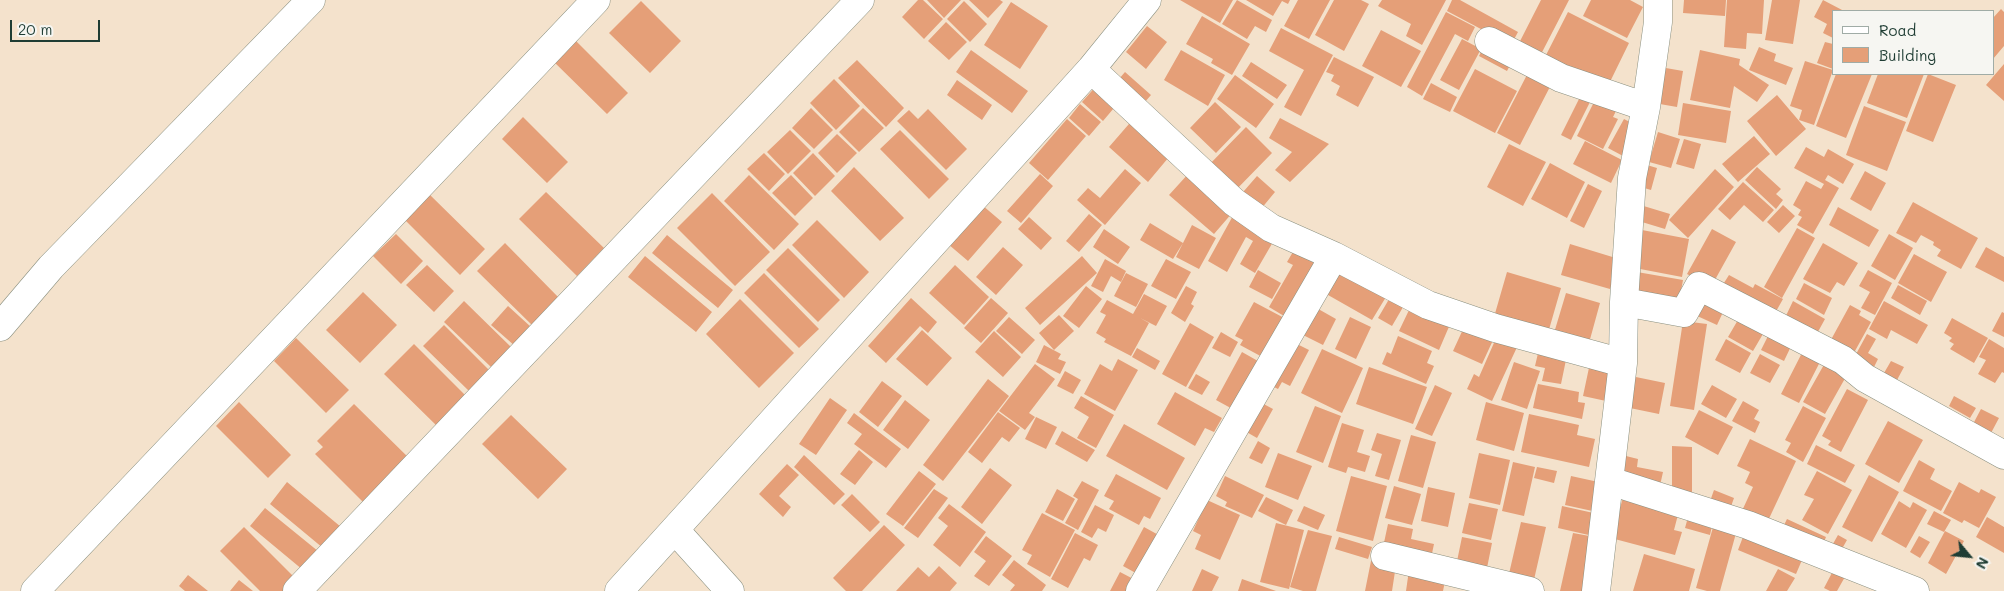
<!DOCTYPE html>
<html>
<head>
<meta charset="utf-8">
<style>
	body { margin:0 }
	#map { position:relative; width:2004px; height:591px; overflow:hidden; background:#f4e2cc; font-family:Mali,sans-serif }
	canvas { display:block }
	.legend { position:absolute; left:1832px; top:10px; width:162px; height:65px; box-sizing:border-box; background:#f6f6f2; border:1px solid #a0aca6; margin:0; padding:6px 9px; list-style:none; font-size:15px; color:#1f3d34 }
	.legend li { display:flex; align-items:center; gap:10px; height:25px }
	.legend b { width:25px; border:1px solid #a0aca6 }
	.north { position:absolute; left:1944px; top:531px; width:50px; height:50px; -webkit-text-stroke:4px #f6f6f2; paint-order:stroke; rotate:118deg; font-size:14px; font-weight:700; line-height:20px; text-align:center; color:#1f3d34 }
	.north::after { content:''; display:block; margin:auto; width:18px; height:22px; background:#1f3d34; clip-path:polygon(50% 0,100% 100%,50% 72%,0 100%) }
	.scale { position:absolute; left:10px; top:20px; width:90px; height:22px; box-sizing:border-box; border:2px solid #1f3d34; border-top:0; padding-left:6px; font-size:15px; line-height:18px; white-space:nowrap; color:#1f3d34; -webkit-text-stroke:4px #f6f6f2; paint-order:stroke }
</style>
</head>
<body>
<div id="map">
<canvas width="2004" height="591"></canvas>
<ul class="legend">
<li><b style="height:6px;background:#fff"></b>Road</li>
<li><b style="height:14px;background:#e59f78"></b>Building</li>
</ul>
<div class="north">N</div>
<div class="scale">20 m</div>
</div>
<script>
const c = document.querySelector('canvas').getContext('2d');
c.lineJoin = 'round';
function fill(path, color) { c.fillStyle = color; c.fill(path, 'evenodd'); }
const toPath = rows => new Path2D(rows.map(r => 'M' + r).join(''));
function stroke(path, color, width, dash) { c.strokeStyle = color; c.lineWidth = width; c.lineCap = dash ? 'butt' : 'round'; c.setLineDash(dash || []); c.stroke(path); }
fill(toPath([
	[918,0,923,0,943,19,924,39,902,17],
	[927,0,961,0,944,18],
	[969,0,1000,0,1003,2,988,18],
	[1180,0,1233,0,1220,23],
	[1237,0,1272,20,1266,32,1255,26,1247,39,1222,24],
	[1246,0,1290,0,1288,4,1282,1,1273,16],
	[1298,0,1330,0,1309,39,1284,26],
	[1334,0,1361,0,1369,4,1344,51,1315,35],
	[1382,0,1446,0,1422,45,1406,36,1411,24,1378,6],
	[1452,0,1460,0,1518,32,1511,45,1447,11],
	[1541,0,1569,0,1538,60,1516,49],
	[1591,0,1630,0,1643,7,1627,38,1583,16],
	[1684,0,1726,0,1725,16,1683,13],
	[1727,0,1764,0,1762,34,1747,33,1746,49,1724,47],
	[1772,0,1800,0,1793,44,1765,40],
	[1823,0,1844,11,1833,11,1833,38,1823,33,1827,24,1814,17],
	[641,1,681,41,650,73,609,33],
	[964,1,987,24,970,42,947,19],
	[1011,2,1048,26,1020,69,984,45],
	[2001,9,2004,12,2004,46,1993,59,1993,18],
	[1446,12,1475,27,1468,41,1455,34,1422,96,1407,87],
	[1568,12,1629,43,1607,88,1545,57],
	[1202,16,1250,44,1232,75,1211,63,1213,59,1186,44],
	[946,22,967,42,949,60,928,41],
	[1147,26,1167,42,1146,69,1126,52],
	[1281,28,1333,55,1301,116,1284,107,1304,70,1269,51],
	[1381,30,1421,51,1401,87,1362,66],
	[572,37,628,93,607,114,551,59],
	[1462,39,1481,49,1459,90,1440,80],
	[1486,42,1514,57,1507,71,1479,56],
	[1825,42,1833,44,1833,69,1817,63],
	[1759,47,1776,54,1774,61,1793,68,1786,85,1749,70],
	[971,50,1028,91,1012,113,956,72],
	[1181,50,1225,75,1208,106,1164,80],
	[1700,50,1740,59,1739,65,1769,85,1757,102,1734,86,1730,108,1690,100],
	[1334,57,1374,77,1358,107,1336,95,1340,86,1331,81,1334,75,1326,72],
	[857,60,904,108,886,127,838,78],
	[1805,61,1833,70,1814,125,1799,120,1802,110,1790,106],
	[1251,62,1287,85,1277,99,1242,76],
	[2004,64,2004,101,1986,85],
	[1531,67,1554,79,1520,145,1497,133],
	[1660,67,1683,71,1677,107,1654,103],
	[1475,69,1517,91,1495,133,1453,111],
	[1125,72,1151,95,1138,110,1112,87],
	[1836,74,1872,74,1846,138,1816,126],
	[1878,74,1924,74,1907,118,1867,103],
	[1928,74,1956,85,1933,142,1906,131],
	[1235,75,1274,104,1256,128,1217,99],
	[834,79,860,106,836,130,810,103],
	[957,80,992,105,982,120,947,95],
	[1431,83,1457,97,1450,112,1423,99],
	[1098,84,1119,102,1103,121,1082,102],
	[1583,91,1593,96,1571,140,1561,135],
	[1598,94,1619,105,1613,117,1618,119,1603,149,1577,136],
	[1777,95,1806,129,1776,156,1747,121],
	[1215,102,1241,127,1216,153,1190,128],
	[1683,103,1731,111,1726,143,1678,135],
	[1080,104,1101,122,1089,136,1069,118],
	[1864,106,1906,122,1887,171,1846,155],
	[811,108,833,130,814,149,792,128],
	[863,108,884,128,859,152,839,132],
	[928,109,967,149,946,170,897,121,909,110,918,119],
	[523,117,568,162,547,183,502,139],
	[1135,117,1174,151,1148,182,1109,147],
	[1280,118,1329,144,1290,182,1275,170,1292,152,1269,138],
	[1067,119,1086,136,1048,180,1029,163],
	[1624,119,1639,127,1623,156,1608,148],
	[1246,127,1272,153,1231,195,1205,169],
	[790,130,811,151,788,174,767,152],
	[900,130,949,179,929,199,880,149],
	[1658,132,1680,139,1671,168,1649,162],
	[837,134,857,153,837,173,818,153],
	[1754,136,1770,154,1738,182,1722,164],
	[1684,139,1701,144,1694,169,1676,164],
	[1585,141,1622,160,1611,183,1573,164],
	[1509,144,1546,162,1523,206,1487,187],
	[1806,147,1824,157,1828,149,1854,164,1843,184,1828,175,1825,180,1839,188,1813,234,1797,225,1802,217,1798,215,1801,210,1793,205,1806,181,1821,189,1824,184,1794,168],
	[764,153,785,174,769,191,747,169],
	[813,153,835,176,815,196,793,173],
	[1550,163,1585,182,1567,218,1531,199],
	[1640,163,1657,168,1651,190,1634,185],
	[854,167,904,218,880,241,831,191],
	[1757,167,1781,189,1776,194,1783,200,1776,209,1745,180],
	[1125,169,1141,183,1105,225,1077,200,1088,188,1100,198],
	[1715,169,1734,187,1688,238,1669,220],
	[1865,171,1886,183,1871,211,1850,199],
	[1189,173,1233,212,1214,234,1169,195],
	[1040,174,1053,186,1021,223,1007,211],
	[749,175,799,224,774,250,724,201],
	[791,175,813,198,795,216,772,193],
	[1257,176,1275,192,1256,215,1237,199],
	[1743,182,1774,210,1763,222,1744,205,1730,220,1718,209],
	[1588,184,1602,191,1584,228,1570,221],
	[546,192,604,248,577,276,519,219],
	[428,193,485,249,460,275,403,218],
	[712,193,770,252,735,286,677,228],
	[1913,202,1978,238,1961,269,1937,256,1941,250,1933,245,1934,242,1921,235,1916,243,1896,233],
	[1637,204,1670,214,1665,229,1632,219],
	[982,205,1002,222,968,261,948,244],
	[1783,205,1795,216,1779,233,1767,222],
	[1838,207,1879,230,1869,247,1829,225],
	[1235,212,1277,235,1255,273,1240,264,1253,241,1246,237,1227,272,1208,261],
	[1089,214,1102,225,1079,252,1066,241],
	[1029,217,1052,238,1041,250,1018,229],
	[817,220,869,272,844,298,792,245],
	[1150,223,1183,243,1173,259,1140,240],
	[1192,225,1216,238,1199,269,1176,257],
	[1797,228,1815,238,1782,298,1764,287],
	[1104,229,1130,247,1118,264,1093,247],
	[1712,229,1736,242,1711,287,1687,274],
	[1642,230,1689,239,1682,277,1635,268],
	[396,234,423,261,401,284,373,256],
	[1889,234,1913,248,1895,280,1871,266],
	[667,235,733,290,718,308,652,253],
	[505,243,561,300,534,327,477,271],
	[1823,243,1858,263,1844,286,1837,282,1830,293,1803,279],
	[1570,244,1619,259,1610,289,1561,275],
	[1297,245,1322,259,1289,319,1269,307,1293,265,1287,262],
	[1003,247,1023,265,996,295,976,277],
	[1986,247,2004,257,2004,282,1975,267],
	[788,248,840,300,818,322,766,270],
	[1914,254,1947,272,1931,302,1898,283],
	[645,256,712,312,696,332,628,277],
	[1082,256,1097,273,1040,325,1025,308],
	[1105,259,1126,271,1121,282,1111,276,1103,292,1091,286],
	[1166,259,1191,272,1176,299,1151,286],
	[1337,262,1389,292,1372,320,1321,291],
	[427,265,454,291,434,312,406,285],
	[955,265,989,297,964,325,929,293],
	[1258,270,1281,283,1272,299,1249,287],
	[1868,270,1892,283,1875,315,1861,308,1870,292,1859,286],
	[1507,272,1561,288,1548,333,1494,317],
	[1637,272,1683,280,1679,302,1633,294],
	[764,273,819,329,799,348,744,293],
	[1126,273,1148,284,1136,307,1114,296],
	[1729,275,1753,288,1755,284,1783,299,1774,315,1722,286],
	[1804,283,1832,298,1824,315,1796,299],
	[1898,285,1927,301,1920,315,1891,298],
	[1086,286,1102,299,1079,328,1063,316],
	[1186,286,1197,292,1191,304,1194,306,1185,322,1171,313],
	[363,292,397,325,360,363,326,330],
	[1566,293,1600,303,1589,343,1554,333],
	[1144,294,1167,306,1156,326,1140,318,1149,323,1131,356,1104,342,1106,339,1096,333,1106,315,1100,312,1107,300,1133,314],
	[1392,294,1406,302,1392,326,1378,318],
	[911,298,937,322,928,333,920,326,886,363,868,346],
	[991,298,1008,313,981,343,964,328],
	[740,299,794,353,759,388,706,334],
	[1702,299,1724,310,1717,325,1695,315],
	[464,301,511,347,491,367,444,322],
	[1793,301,1825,319,1814,339,1783,322],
	[1884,301,1928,325,1917,344,1891,330,1887,339,1869,329],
	[1254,302,1288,320,1266,359,1240,345,1243,340,1235,336],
	[1850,305,1861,311,1859,315,1871,322,1850,360,1827,347],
	[508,306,531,327,515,346,491,325],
	[1313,306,1336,319,1323,345,1299,333],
	[1410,308,1451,322,1439,350,1399,331],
	[2002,312,2004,313,2004,337,1992,331],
	[1742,313,1767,327,1753,351,1728,337],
	[1059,315,1074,331,1054,350,1039,333],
	[1009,317,1035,340,1022,354,996,331],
	[1350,317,1371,327,1356,359,1335,349],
	[1952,318,1988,338,1974,363,1950,349,1954,344,1949,341,1952,338,1944,333],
	[1683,321,1707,324,1694,410,1670,406],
	[1190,323,1214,337,1186,387,1162,374],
	[444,325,490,371,470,392,423,346],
	[1465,325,1494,338,1482,364,1453,351],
	[922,330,952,358,927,386,896,359],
	[1771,330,1794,340,1784,361,1761,350],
	[994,331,1021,357,1003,377,975,352],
	[1221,332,1238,342,1230,357,1212,348],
	[1867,334,1876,339,1868,353,1878,359,1874,367,1855,356],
	[1398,336,1432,351,1427,363,1434,366,1426,384,1382,364,1387,352,1391,354],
	[1497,336,1518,345,1492,401,1467,389,1474,374,1479,377],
	[296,338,349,390,326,413,274,361],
	[1726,339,1751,353,1740,373,1715,360],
	[1989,339,2004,348,2004,373,2002,372,1995,383,1978,374,1986,360,1979,357],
	[1291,341,1309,350,1290,386,1282,382,1278,389,1268,384],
	[414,344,468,398,438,427,384,374],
	[1044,345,1061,354,1058,359,1066,362,1060,374,1036,362],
	[1805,347,1823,356,1799,403,1781,394],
	[1137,348,1160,361,1155,370,1132,357],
	[1322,349,1363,368,1342,413,1301,393],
	[1539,349,1567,355,1561,384,1542,381,1545,368,1535,366],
	[1242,352,1265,365,1238,412,1216,400],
	[1760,354,1780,365,1770,383,1750,373],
	[1118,359,1138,370,1115,411,1084,394,1100,364,1112,371],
	[1826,361,1848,373,1825,414,1803,402],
	[1891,361,1904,367,1897,380,1884,373],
	[1514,362,1540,371,1527,409,1501,400],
	[1590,363,1613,368,1606,401,1583,396],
	[1035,364,1055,379,1029,413,1035,417,1025,430,999,411],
	[1369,367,1427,387,1413,424,1356,404],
	[1065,371,1081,380,1073,394,1057,386],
	[1196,374,1210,382,1202,395,1188,388],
	[1631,376,1665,383,1659,414,1625,407],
	[988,379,1009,396,943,481,923,465],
	[882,381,902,396,878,427,859,412],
	[1538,384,1579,392,1578,402,1585,403,1582,419,1533,408],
	[1435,385,1452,393,1432,436,1415,429],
	[1712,385,1737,399,1726,418,1701,404],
	[1847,389,1868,400,1841,452,1828,445,1831,441,1822,436],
	[1175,392,1222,418,1214,432,1205,428,1195,446,1157,424],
	[1081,396,1114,415,1096,448,1077,438,1089,417,1074,408],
	[1954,396,1976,408,1970,418,1949,406],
	[830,398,847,410,816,455,799,444],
	[905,400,930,420,908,449,883,430],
	[1258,401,1273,409,1257,438,1243,430],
	[1743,401,1759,410,1754,419,1760,422,1755,433,1732,421],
	[239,402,291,455,268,478,216,426],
	[1486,402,1524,413,1514,451,1476,440],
	[354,404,413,462,369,508,315,454,323,447,317,441],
	[1315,406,1341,416,1323,463,1296,452],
	[1803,406,1826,418,1803,462,1786,452,1791,443,1785,440],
	[1981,409,1999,418,1991,433,1973,424],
	[1699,410,1733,427,1718,455,1685,437],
	[998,412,1020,428,1009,442,1002,437,982,463,968,452],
	[854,413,901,449,886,468,854,444,862,434,847,423],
	[1529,414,1579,425,1577,435,1595,439,1589,467,1521,452],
	[511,415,567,469,538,499,482,444],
	[1036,417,1057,427,1046,449,1025,439],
	[1888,421,1923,440,1899,483,1865,464],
	[1342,423,1364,430,1357,452,1370,456,1365,472,1348,467,1346,473,1328,467],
	[1124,424,1185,458,1167,490,1106,456],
	[1062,431,1095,450,1087,462,1055,444],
	[1377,433,1401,440,1389,480,1375,476,1382,454,1371,450],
	[1411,435,1436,442,1423,488,1398,481],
	[1750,439,1796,461,1766,525,1741,513,1753,487,1745,483,1750,472,1737,466],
	[1258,441,1270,448,1262,464,1249,458],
	[1816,445,1855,465,1845,483,1807,464],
	[1672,446,1692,447,1692,492,1672,492],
	[859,450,873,462,855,485,840,474],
	[1278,453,1312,466,1298,500,1265,487],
	[1479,453,1510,460,1500,505,1469,498],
	[804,455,845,494,834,505,794,467],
	[1626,456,1638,459,1637,467,1663,472,1659,490,1620,482],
	[1919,460,1935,469,1930,479,1952,491,1941,511,1903,491],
	[1513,462,1535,467,1524,516,1502,511],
	[787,464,799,475,779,496,791,507,783,517,759,494],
	[1537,467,1557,471,1554,483,1534,478],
	[990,468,1012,485,982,524,961,507],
	[919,471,936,484,903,526,886,514],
	[1817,471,1852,490,1828,534,1802,520,1814,499,1804,495],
	[1116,474,1161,498,1150,519,1144,516,1139,525,1109,509,1114,501,1104,496],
	[1869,475,1899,492,1872,542,1842,527],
	[1225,476,1264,495,1252,518,1225,506,1227,502,1216,496],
	[1351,476,1387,486,1373,541,1336,531],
	[1571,476,1603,483,1597,512,1565,505],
	[1082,481,1099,490,1078,530,1065,523,1078,499,1073,496],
	[287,482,347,532,329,553,270,504],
	[1959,482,1979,493,1981,489,1996,497,1979,528,1964,520,1962,523,1943,513],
	[1394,486,1421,494,1412,525,1385,518],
	[1428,487,1455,493,1448,527,1421,521],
	[934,489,948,498,918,538,904,528],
	[1057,489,1075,499,1063,521,1045,512],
	[1714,490,1734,498,1729,512,1709,504],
	[1625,491,1680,507,1674,530,1682,532,1675,555,1611,538],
	[852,494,880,522,870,532,841,505],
	[1266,497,1293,510,1286,525,1258,511],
	[1207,500,1240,515,1220,560,1195,549,1201,535,1193,531],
	[1899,501,1910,508,1913,502,1927,510,1906,548,1881,534],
	[1469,503,1498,509,1491,540,1462,533],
	[949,504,986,532,960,567,933,545,948,526,938,518],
	[1095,505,1114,515,1106,532,1098,528,1092,538,1081,532],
	[1304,506,1325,515,1318,530,1297,521],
	[1562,506,1598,514,1593,536,1558,528],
	[265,508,324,556,309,575,250,526],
	[1690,510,1714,517,1710,535,1685,528],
	[1934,511,1951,520,1944,532,1927,524],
	[1042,513,1075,530,1050,577,1027,564,1032,555,1022,550],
	[1987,517,2004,527,2004,553,1976,537],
	[1787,519,1826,537,1821,549,1781,531],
	[1715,520,1738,526,1720,591,1707,591,1696,588],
	[1521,522,1546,527,1533,584,1508,578],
	[1276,523,1304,530,1289,589,1260,582],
	[1388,524,1413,529,1411,539,1434,544,1430,563,1382,552],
	[884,525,905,545,862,591,846,591,833,578],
	[244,527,300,583,292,591,260,591,220,551],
	[1144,527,1164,538,1143,577,1123,566],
	[1746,529,1805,553,1796,574,1738,550],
	[1308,530,1332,536,1316,591,1303,591,1290,587],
	[1945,531,1964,541,1946,574,1928,563],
	[1075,533,1098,545,1090,561,1084,558,1068,588,1051,579],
	[1573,533,1595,537,1583,591,1560,591],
	[1838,535,1847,540,1839,554,1830,549],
	[986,536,1012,556,989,586,974,576,986,561,974,552],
	[1919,536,1930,542,1920,558,1910,552],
	[1339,537,1372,547,1368,559,1335,549],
	[1462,537,1492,543,1486,573,1456,566],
	[1644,554,1695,569,1689,591,1633,591],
	[1014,560,1046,585,1042,591,1010,591,1015,585,1002,575],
	[1371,561,1396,565,1392,591,1365,591],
	[939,566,957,583,950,591,896,591,918,567,929,577],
	[1202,569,1219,577,1212,591,1192,591],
	[1778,569,1795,578,1787,591,1766,591],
	[1834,569,1846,575,1837,591,1830,591,1824,588],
	[1409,570,1446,576,1443,591,1406,591],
	[1120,572,1141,583,1136,591,1110,591],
	[188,575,208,591,185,591,179,586],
	[1242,579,1276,591,1238,591],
	[239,580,253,591,230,591]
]), '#e59f78');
const minor = toPath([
	[1489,41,1561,78,1646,107],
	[1091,69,1234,202,1271,228,1334,256,1428,305,1495,328,1623,363],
	[1624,302,1684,313,1699,286,1843,360,1865,378,2004,455],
	[0,327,51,267,311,0],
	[1610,481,1748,525,1915,591],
	[675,530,730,591],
	[1385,556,1530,591],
	[35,591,596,0],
	[297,591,860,0],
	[619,591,1091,69,1147,0],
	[1140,591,1334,256],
	[1596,591,1623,363,1624,302,1632,178,1646,107,1658,22,1658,0]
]);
stroke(minor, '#8a9080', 29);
stroke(minor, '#fff', 28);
</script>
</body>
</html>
